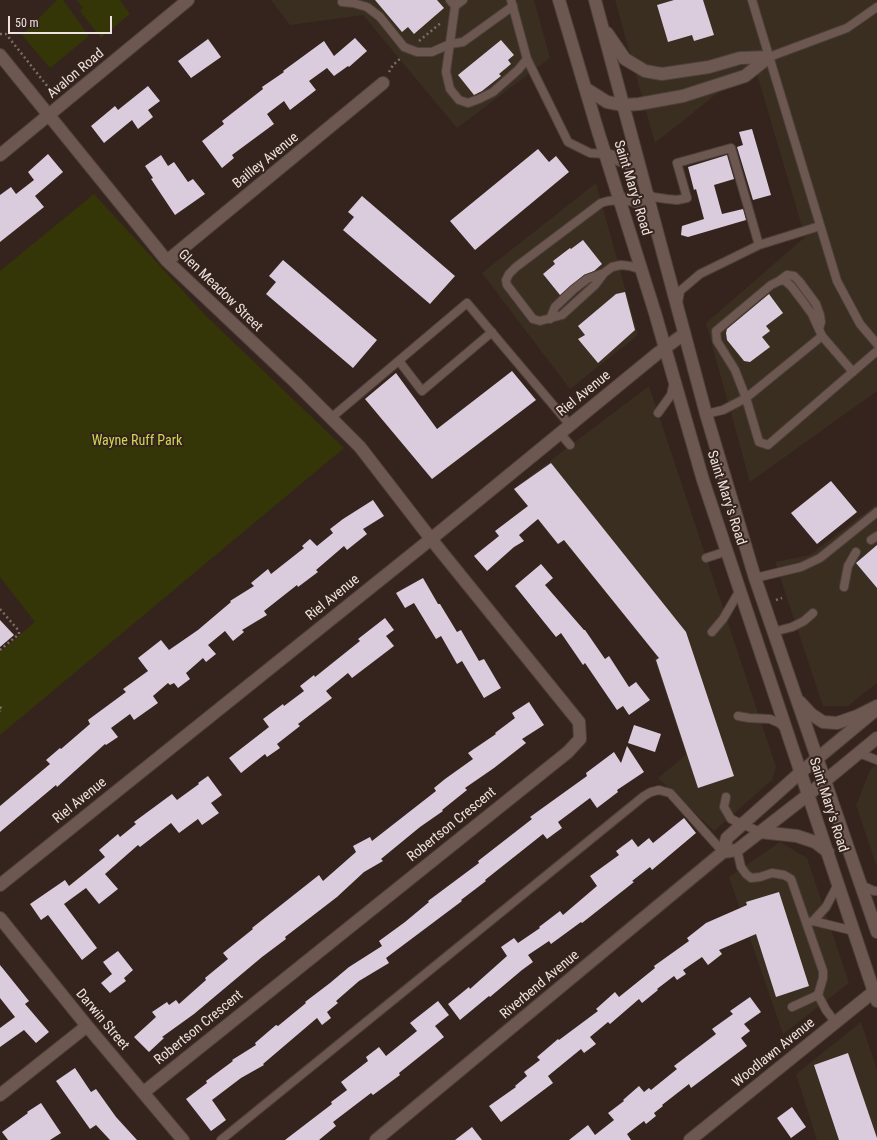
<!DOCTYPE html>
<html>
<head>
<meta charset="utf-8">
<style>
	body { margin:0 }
	#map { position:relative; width:877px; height:1140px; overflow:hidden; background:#35241d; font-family:"Roboto Condensed",sans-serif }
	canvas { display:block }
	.scale { position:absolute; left:8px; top:16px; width:104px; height:18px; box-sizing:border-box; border:2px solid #eee2de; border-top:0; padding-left:5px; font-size:12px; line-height:14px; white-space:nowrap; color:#eee2de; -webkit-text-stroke:3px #35241d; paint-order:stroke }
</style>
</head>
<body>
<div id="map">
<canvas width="877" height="1140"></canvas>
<div class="scale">50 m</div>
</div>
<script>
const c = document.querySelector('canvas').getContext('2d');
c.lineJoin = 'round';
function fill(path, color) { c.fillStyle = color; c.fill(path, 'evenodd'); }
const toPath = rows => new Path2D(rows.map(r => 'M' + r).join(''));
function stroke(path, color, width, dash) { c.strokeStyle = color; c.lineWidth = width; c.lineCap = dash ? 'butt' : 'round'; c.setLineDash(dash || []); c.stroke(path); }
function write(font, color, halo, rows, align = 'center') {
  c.font = font + ' "Roboto Condensed",sans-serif'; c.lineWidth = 4; c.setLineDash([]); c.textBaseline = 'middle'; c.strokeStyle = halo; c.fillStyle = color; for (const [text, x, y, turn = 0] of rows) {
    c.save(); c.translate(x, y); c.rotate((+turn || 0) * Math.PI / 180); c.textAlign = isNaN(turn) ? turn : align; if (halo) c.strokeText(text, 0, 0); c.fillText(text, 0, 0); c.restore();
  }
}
fill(toPath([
	[271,0,534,0,550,58,457,128,363,15,290,25],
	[615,0,877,0,877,391,750,482,706,323,805,237,754,64,655,143],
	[596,183,638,335,570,389,482,273],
	[649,386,776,767,772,780,714,831,658,778,686,755,654,658,657,656,564,541,558,545,513,489],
	[877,504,877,683,848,706,823,706,775,562,810,555],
	[877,764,877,867,856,805,870,770],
	[780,842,807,858,849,983,783,1034,729,877],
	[861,1022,877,1070,877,1140,817,1140,796,1074]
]), '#3a2e20');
fill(toPath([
	[57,0,63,0,89,36,50,68,22,35],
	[77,0,120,0,130,14,101,38,80,11,83,8],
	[94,194,205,315,344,448,0,735,0,652,35,622,0,577,0,271]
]), '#343607');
fill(toPath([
	[375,0,437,0,444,8,414,34,408,27,402,32],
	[674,0,703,0,714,35,694,41,692,35,668,42,657,5],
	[355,38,367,51,349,67,348,66,334,76,327,68,309,81,316,90,290,110,284,101,267,114,274,124,232,155,234,158,222,168,202,141,224,124,222,121,263,89,262,87,284,72,283,71,324,41,334,56],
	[208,39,221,57,191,78,178,61],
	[501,40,514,55,508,60,511,64,499,74,501,76,482,91,474,95,458,75],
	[148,86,160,101,148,110,153,117,138,129,132,120,104,143,91,126,115,106,118,110],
	[752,129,771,195,753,200,737,147,743,145,739,132],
	[538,149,549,162,556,156,569,172,475,250,450,221],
	[48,154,63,172,35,196,44,207,0,242,0,195,11,187,16,194,34,180,28,172],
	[161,155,168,166,174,162,188,182,193,179,205,194,175,215,151,179,153,178,145,166],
	[727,155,734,179,714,185,722,214,743,209,746,220,688,237,681,235,682,226,704,219,696,189,694,190,688,167],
	[362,196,455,276,430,304,343,230,354,217,348,212],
	[583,240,602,264,594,271,584,275,560,295,543,274,555,264,553,261,570,248,571,249],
	[283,260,377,340,353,368,266,294,276,282,269,276],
	[625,292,635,330,598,363,578,339,585,335,578,326,616,294],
	[769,294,783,313,766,326,770,331,762,337,770,347,750,362,744,361,727,340,726,333,727,329],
	[512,371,536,400,432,479,365,399,396,373,437,429],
	[551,463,686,632,734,776,698,788,656,660,659,658,564,540,558,544,538,519,519,535,524,541,514,547,487,571,474,556,499,536,495,531,528,506,514,489],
	[831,481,857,512,817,544,791,513],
	[373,500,384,516,363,529,367,534,347,550,344,546,316,570,318,572,298,587,297,585,264,611,267,615,242,630,244,632,233,641,225,631,208,645,216,654,206,662,203,658,186,673,190,679,178,688,174,683,170,685,168,683,153,696,158,703,134,720,130,714,111,728,118,737,106,745,105,744,57,787,56,785,0,832,0,806,50,764,46,760,60,748,61,749,90,724,88,720,126,692,123,689,148,671,138,658,161,640,169,650,198,630,231,602,230,601,254,586,251,583,268,569,271,574,304,548,302,546,310,539,317,546,333,533,330,529,343,519],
	[877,545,877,588,856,563],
	[541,564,553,578,545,585,584,630,585,630,605,659,609,656,629,687,636,682,650,700,629,715,623,706,617,710,585,663,583,665,561,633,556,637,515,586],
	[423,578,438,604,440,604,457,632,461,630,479,661,484,659,501,688,484,698,462,661,457,664,441,636,436,639,414,603,405,608,396,593],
	[385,618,394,630,386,636,394,646,352,678,348,673,326,691,332,698,298,724,300,726,277,744,280,748,267,757,265,754,241,773,229,758,269,727,263,719,283,704,284,706,304,691,300,686,314,675,315,677,360,641,358,639],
	[0,620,14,635,0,647],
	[529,702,544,725,522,739,526,743,494,768,465,788,467,790,442,810,443,811,420,827,381,859,383,861,364,872,337,897,285,937,286,939,262,957,194,1014,162,1037,164,1038,149,1052,134,1037,156,1017,152,1012,167,1002,169,1005,176,1000,179,1004,206,980,205,978,228,959,223,953,253,929,252,928,319,875,323,881,356,852,353,846,370,837,372,841,436,791,434,788,445,779,473,759,468,753,496,734,495,733,515,718,512,713],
	[634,725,661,734,655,752,628,743],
	[627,746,644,772,617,790,618,792,597,808,590,798,558,822,562,828,547,839,543,834,485,880,486,881,461,900,462,901,386,958,389,963,359,981,336,1001,338,1003,327,1012,331,1018,322,1025,317,1018,263,1064,264,1065,241,1078,212,1100,226,1120,211,1131,186,1099,207,1083,206,1081,233,1061,232,1060,256,1045,255,1043,276,1025,278,1026,306,1003,305,1002,330,983,349,967,382,946,379,941,405,922,429,902,428,901,479,863,478,861,532,819,530,817,587,776,586,773,614,752,621,763],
	[208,776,222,795,211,803,219,813,202,825,198,819,179,833,171,823,140,847,138,845,105,874,118,889,99,904,86,888,64,904,97,948,82,960,48,915,41,920,30,904,65,880,69,886,105,857,99,850,118,834,120,837,136,824,134,822,172,794,177,800,199,784,198,783],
	[684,818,696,833,652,870,650,867,632,881,634,882,582,923,581,922,551,944,549,941,528,955,533,962,522,970,490,997,489,996,460,1020,448,1004,469,987,470,989,507,956,501,947,514,938,518,943,540,928,539,927,560,911,563,915,597,886,590,876,619,855,616,851,632,839,638,847,649,838,653,843],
	[779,892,809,986,776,997,756,934,719,950,722,954,708,965,702,957,683,970,686,974,677,980,674,976,657,989,658,990,642,1003,639,999,610,1024,608,1022,590,1037,596,1044,584,1053,581,1049,548,1076,553,1083,501,1122,489,1106,516,1087,515,1086,527,1076,524,1072,540,1060,537,1057,558,1039,559,1040,598,1011,596,1009,615,992,619,997,655,968,654,966,689,941,687,938,706,923,747,905,746,902],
	[118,951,133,970,124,978,126,981,110,993,101,983,112,974,103,962],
	[0,965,29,1001,25,1004,49,1032,36,1043,24,1030,0,1047,0,1028,15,1017,0,998],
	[750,997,761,1012,744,1024,750,1031,741,1038,747,1046,691,1088,689,1084,662,1105,663,1106,654,1113,656,1116,646,1124,644,1121,627,1134,631,1140,569,1140,588,1125,595,1135,614,1120,608,1113,624,1101,623,1100,639,1086,644,1092,649,1088,651,1090,677,1069,674,1066,716,1034,712,1029,733,1014,730,1011],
	[438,1001,449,1015,435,1026,444,1037,399,1073,400,1075,373,1095,371,1093,333,1122,336,1126,319,1140,285,1140,332,1104,331,1102,347,1090,341,1082,368,1061,366,1057,379,1047,386,1056,417,1031,410,1023],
	[848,1053,877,1138,877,1140,839,1140,814,1065],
	[75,1068,91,1092,96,1089,116,1117,137,1140,110,1140,96,1125,90,1129,56,1081],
	[41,1103,61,1133,50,1140,8,1140,2,1132,28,1113,27,1112],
	[792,1107,806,1127,791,1138,777,1118],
	[472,1127,482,1140,455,1140]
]), '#dacbdd');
const service = toPath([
	[450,0,455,6,463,0],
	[511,0,527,59,568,142,590,153,605,154],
	[752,0,837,281,860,324,877,344],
	[342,2,353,3,367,7,380,17,404,47,417,52,432,52,450,44,463,42,513,6],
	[455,6,446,72,450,89,459,100,468,103,479,99,493,92,518,70,527,59],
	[769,57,847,28,877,7],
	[647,192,653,197,667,199,677,200,687,198,677,163,731,148,759,245],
	[620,200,608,201,601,203,516,267,509,274,506,280,507,285,533,319,540,321,562,315,595,285,604,273,612,267,621,265,630,266,642,270],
	[779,281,787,275,794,276,799,281,816,304,820,315,821,322,819,329],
	[678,303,680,291,700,274,759,245,820,226],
	[550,319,555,307,574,289,587,279,604,273],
	[822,336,812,314,801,299,791,286,784,280,779,281,771,285,716,331,717,341,735,370,746,398,759,442,768,445,877,351],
	[399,361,422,391,492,332],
	[658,413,671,395,674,382],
	[706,414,723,410,746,398,822,336,853,372],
	[331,418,467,303,570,425],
	[560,433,570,445],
	[871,540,877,536],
	[706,558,727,551],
	[755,578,801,567,820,558,877,512],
	[844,587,848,566,856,552],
	[712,632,723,619,740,590],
	[773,632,792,627,804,621,813,613],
	[738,716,749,718,770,719,779,723,786,729],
	[859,753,877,760],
	[726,797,724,807,731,819,760,832],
	[737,850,741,867,746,874,751,878,760,877,772,873,784,875,791,879,823,971,823,978,818,995],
	[861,885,874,891,877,891],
	[813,921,854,931],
	[807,923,813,921,826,907,838,884],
	[792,1007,818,995,826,1010,836,1023],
	[221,1140,644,796,651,792,659,790,670,793,723,852]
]);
const minor = toPath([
	[0,55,167,261,296,383,360,447,431,539,579,722,580,739,568,752,144,1092],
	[0,155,188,0],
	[167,261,383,83],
	[723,852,727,838,801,772],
	[0,885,431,539,658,353,684,334],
	[0,918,87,1026,183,1140],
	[0,1095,87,1026],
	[376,1140,723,852,737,850,809,794],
	[690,1140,877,989]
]);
const tertiary = toPath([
	[801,772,877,709],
	[809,794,877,738]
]);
const secondary = toPath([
	[559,0,597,128,655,313,703,480,877,1001],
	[595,0,706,414,755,578,877,932],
	[607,33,625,59,645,71,662,74,709,67,740,58,769,57],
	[585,88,607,102,623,105,639,104,683,96,745,76,769,57],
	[605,154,628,163,641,172],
	[620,200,631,199,651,209],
	[800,702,811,714,823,722,837,723,857,716,877,706],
	[760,832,797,836,815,842,828,852]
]);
stroke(service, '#4e403b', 10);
stroke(minor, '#4e403b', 14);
stroke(tertiary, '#4e403b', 14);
stroke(secondary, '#4e403b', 14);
stroke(toPath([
	[0,34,6,34,52,92,51,97],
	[419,41,442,22],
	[389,72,393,65,401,58],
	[776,600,782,598],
	[0,609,19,631,19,634,0,650],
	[0,707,2,709,0,711]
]), '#7c6d67', 2.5, [2, 3]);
stroke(service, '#6c5850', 8);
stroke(minor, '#6c5850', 12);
stroke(tertiary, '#6c5850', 12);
stroke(secondary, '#6c5850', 12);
write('14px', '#eee2de', '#35241d', [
	["Avalon Road",76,74,-40],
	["Bailley Avenue",266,161,-39],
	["Saint Mary's Road",632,188,73],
	["Glen Meadow Street",220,291,44],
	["Riel Avenue",584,394,-39],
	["Saint Mary's Road",726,498,72],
	["Riel Avenue",333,598,-39],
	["Riel Avenue",80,801,-39],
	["Saint Mary's Road",828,805,72],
	["Robertson Crescent",452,825,-39],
	["Riverbend Avenue",540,985,-40],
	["Darwin Street",102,1020,50],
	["Robertson Crescent",199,1028,-39],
	["Woodlawn Avenue",774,1053,-39]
]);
write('14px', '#d0d753', '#35241d', [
	["Wayne Ruff Park",137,441]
]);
</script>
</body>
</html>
